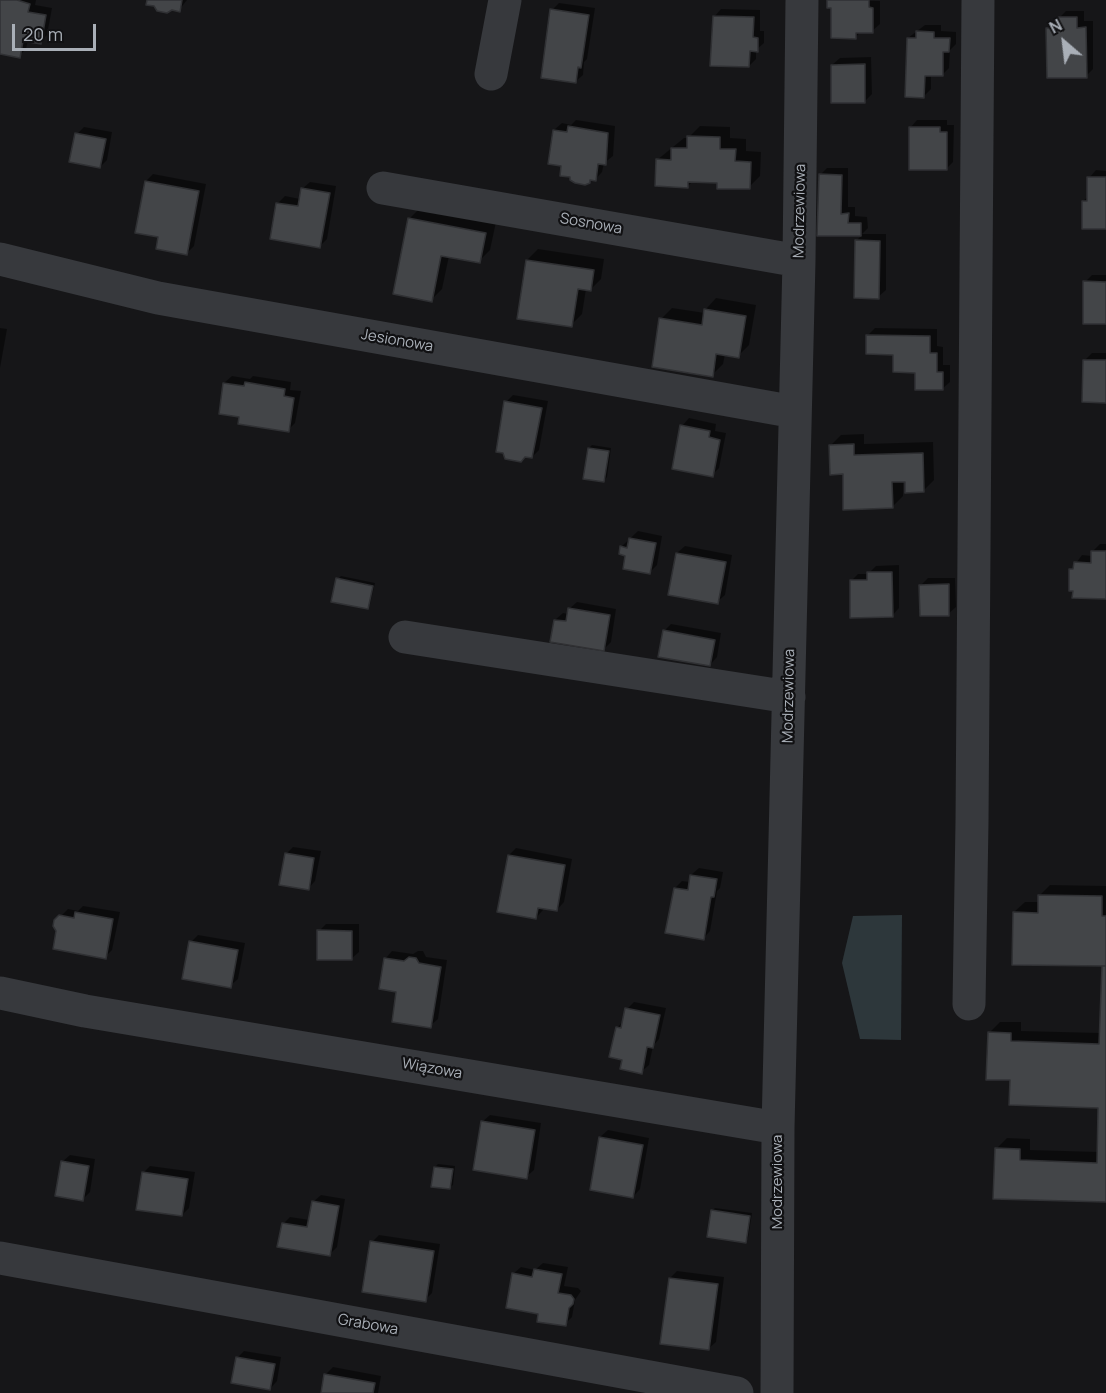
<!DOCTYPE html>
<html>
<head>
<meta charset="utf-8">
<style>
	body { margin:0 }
	#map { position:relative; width:1106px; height:1393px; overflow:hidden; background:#161618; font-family:Manrope,sans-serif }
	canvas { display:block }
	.north { position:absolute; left:1034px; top:12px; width:60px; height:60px; -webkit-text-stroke:4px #111113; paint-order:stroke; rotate:332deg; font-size:16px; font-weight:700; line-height:24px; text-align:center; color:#a9afb7 }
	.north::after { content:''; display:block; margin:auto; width:21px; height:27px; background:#a9afb7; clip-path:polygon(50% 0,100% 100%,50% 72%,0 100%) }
	.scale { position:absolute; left:12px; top:24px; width:84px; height:27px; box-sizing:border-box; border:3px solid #a9afb7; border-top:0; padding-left:8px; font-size:18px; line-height:21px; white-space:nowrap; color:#a9afb7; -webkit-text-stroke:4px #111113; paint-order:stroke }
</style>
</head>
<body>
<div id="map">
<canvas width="1106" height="1393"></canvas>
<div class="north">N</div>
<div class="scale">20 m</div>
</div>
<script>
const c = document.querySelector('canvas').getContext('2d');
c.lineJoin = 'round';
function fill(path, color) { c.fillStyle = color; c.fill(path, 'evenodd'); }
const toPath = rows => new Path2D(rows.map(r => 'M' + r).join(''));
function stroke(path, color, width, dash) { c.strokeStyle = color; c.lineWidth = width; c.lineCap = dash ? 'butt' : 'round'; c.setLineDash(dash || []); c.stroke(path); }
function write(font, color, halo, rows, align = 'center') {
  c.font = font + ' Manrope,sans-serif'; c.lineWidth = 4.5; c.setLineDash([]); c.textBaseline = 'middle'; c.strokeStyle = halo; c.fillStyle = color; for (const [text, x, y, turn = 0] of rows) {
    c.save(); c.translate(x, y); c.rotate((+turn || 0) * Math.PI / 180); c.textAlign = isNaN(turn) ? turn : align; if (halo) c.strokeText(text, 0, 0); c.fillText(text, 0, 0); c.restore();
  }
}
fill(toPath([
	[902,915,901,1040,860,1039,842,963,853,916]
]), '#2d373b');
fill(toPath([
	[0,0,36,0,35,5,52,8,47,35,40,42,28,40,26,49,19,56,0,52],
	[149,0,187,0,179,10],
	[829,0,880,1,880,24,872,31,861,31,856,37],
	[559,3,595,8,587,59,584,62,583,75,575,82,552,10],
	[721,9,760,10,760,31,764,31,764,43,756,50,756,59,749,66,714,17],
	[1066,11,1084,11,1084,21,1093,21,1093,69,1086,76,1048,28,1055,21,1059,21,1059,18],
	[925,25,941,25,941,31,956,32,956,44,950,50,949,68,942,75,931,75,931,89,924,96,908,38],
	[871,57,872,94,865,101,832,65,840,58],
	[576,120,615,126,613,156,604,163,602,172,595,180,592,179,589,181,563,165,554,130,562,123,571,125],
	[917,120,947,120,947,125,954,125,953,162,946,169,910,128],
	[700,126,730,127,730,138,746,139,746,151,761,152,760,176,749,187,719,182,693,181,688,186,657,160,684,138,688,138],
	[84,127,112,132,107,160,100,167,77,134],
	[827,168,848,168,848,207,855,207,855,216,867,217,868,228,862,234,886,234,886,290,878,297,856,241,862,235,819,234,820,175],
	[1096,170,1106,171,1106,228,1083,201,1089,196,1089,178],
	[153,174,206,184,194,246,187,253,146,181],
	[310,182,336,186,327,239,320,246,278,203,285,196,300,199,302,189],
	[421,207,496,222,490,250,479,261,449,256,442,289,431,300,395,293,410,218],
	[538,249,604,259,601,279,590,290,586,289,582,314,571,325,527,260],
	[1092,275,1106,275,1106,322,1085,282],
	[716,298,756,305,749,345,738,356,725,354,723,364,712,375,661,319,672,308,705,313,706,309],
	[0,328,7,329,0,368],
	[875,328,937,329,937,346,943,347,943,365,950,365,950,382,942,389,917,371,868,335],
	[1092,353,1106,353,1106,401,1085,360],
	[232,376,250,379,253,376,291,382,290,390,301,391,295,423,288,430,241,416,224,383],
	[513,395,548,401,539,450,532,457,506,402],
	[689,418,716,424,715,431,726,433,719,468,712,475,682,426],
	[864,434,864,444,933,442,934,480,923,491,906,480,903,480,903,496,892,507,844,473,830,446,841,435],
	[592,445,611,448,607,477,604,481,589,448],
	[638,531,662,536,657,565,650,572,627,554,621,547],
	[1100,544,1106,544,1106,597,1071,570,1082,555,1092,556,1092,552],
	[685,546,732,555,725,595,717,602,677,553],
	[899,565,899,608,892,616,851,581,858,574,868,574,876,566],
	[341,576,375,583,370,604,367,608,338,579],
	[928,578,955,578,956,607,948,614,921,585],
	[577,602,616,609,611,642,604,649,555,620,563,613,568,614,569,609],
	[671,624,721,633,717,657,710,665,664,631],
	[293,847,321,851,315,881,308,889,286,854],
	[516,848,572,859,564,902,557,910,543,907,543,910,536,918,509,855],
	[699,868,723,872,720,888,717,891,710,931,703,939,675,888,682,881,690,882,691,875],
	[1050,885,1106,886,1106,1201,996,1149,1007,1138,1030,1139,1030,1150,1099,1152,1100,1107,1012,1079,989,1033,1000,1022,1021,1022,1021,1031,1101,1033,1103,965,1014,912,1025,902,1039,902,1039,896],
	[83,906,120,912,112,950,105,957,58,930,56,921,68,909,78,911],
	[326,924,359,924,359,952,351,959,319,931],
	[198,935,245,943,238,979,230,986,191,942],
	[392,951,413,954,418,951,423,951,426,957,447,960,438,1019,430,1026,398,990,385,959],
	[634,1002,666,1008,659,1039,653,1046,649,1065,641,1072,624,1058,617,1028,624,1020,627,1009],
	[490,1115,541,1123,534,1170,526,1177,482,1122],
	[608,1130,649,1138,640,1189,633,1197,600,1137],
	[70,1155,95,1159,90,1192,83,1199,62,1162],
	[438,1164,455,1166,453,1185,449,1188,435,1167],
	[150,1166,195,1172,189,1208,182,1215,143,1173],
	[321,1195,345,1199,337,1247,330,1254,283,1224,290,1217,310,1220,313,1202],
	[715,1208,752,1213,748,1238,745,1241,712,1211],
	[379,1235,440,1244,432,1293,425,1300,372,1242],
	[543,1263,568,1267,564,1286,578,1288,581,1291,575,1300,572,1317,565,1324,540,1312,513,1274,521,1267,535,1270],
	[677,1271,724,1277,716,1342,708,1349,670,1278],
	[244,1351,281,1357,277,1381,270,1389,237,1358],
	[333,1367,381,1376,378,1393,322,1393,326,1374]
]), '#0007');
const building = toPath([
	[0,0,17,0,30,4,28,12,46,15,41,44,23,41,20,58,0,54,0,0],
	[147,0,182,0,180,12,172,10,167,13,157,11,154,6,146,5,147,0],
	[827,0,869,0,869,7,873,8,873,33,856,33,856,39,831,38,831,8,827,8,827,0],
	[550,9,589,15,581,68,578,67,576,83,541,78,550,9],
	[713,16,754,17,753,37,758,38,758,52,750,51,749,67,710,66,713,16],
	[1058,17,1077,17,1077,28,1086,27,1087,78,1047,78,1046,28,1058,28,1058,17],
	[916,31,934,32,934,38,950,38,949,52,943,52,943,76,925,76,924,98,905,97,907,38,916,38,916,31],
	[865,64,865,103,831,103,831,65,865,64],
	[568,126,608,133,606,165,598,164,596,181,590,180,590,183,585,185,575,183,570,180,570,177,560,176,561,166,548,164,553,130,567,132,568,126],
	[909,127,940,127,940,132,947,132,947,170,909,170,909,127],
	[75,133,106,139,100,168,69,162,75,133],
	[687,136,720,137,720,149,736,149,735,161,751,162,750,189,717,189,717,183,688,182,688,188,655,186,656,159,671,160,671,148,687,148,687,136],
	[819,174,842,175,841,214,849,213,848,223,861,223,861,236,817,236,819,174],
	[1087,177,1106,177,1106,229,1082,229,1082,201,1087,201,1087,177],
	[145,181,199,191,187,255,156,249,158,237,135,233,145,181],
	[301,188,330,193,320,248,270,239,276,203,298,206,301,188],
	[408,218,486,233,480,263,441,256,432,302,393,294,408,218],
	[855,240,880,241,879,299,854,298,855,240],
	[526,260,594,270,591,291,578,289,572,327,517,319,526,260],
	[1083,281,1106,282,1106,324,1083,324,1083,281],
	[704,309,746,316,739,358,716,354,713,377,652,367,659,318,702,325,704,309],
	[866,335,930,336,930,353,937,353,937,372,943,372,943,390,915,390,915,373,893,372,893,355,866,354,866,335],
	[1083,360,1106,360,1106,403,1082,402,1083,360],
	[245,382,285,389,284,396,294,398,289,432,238,424,239,417,219,414,223,383,244,386,245,382],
	[504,401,542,408,532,458,525,457,521,462,505,459,503,453,496,452,504,401],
	[680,425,710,431,709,437,720,440,713,477,672,469,680,425],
	[854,444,854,455,923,453,924,492,905,493,905,482,892,482,893,508,843,510,843,474,830,475,829,445,854,444],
	[588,448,609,451,604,482,583,479,588,448],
	[629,538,656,543,650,574,623,569,625,556,619,554,620,546,627,548,629,538],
	[1091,551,1106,551,1106,599,1072,598,1073,591,1069,591,1069,569,1073,569,1074,562,1091,563,1091,551],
	[676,553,726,562,718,604,668,595,676,553],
	[867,572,892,572,893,617,850,618,850,580,867,580,867,572],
	[336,578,373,586,368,609,331,602,336,578],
	[949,584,949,616,920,616,919,585,949,584],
	[568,608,610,615,604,651,550,642,554,620,566,621,568,608],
	[663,630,715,640,710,666,658,657,663,630],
	[285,853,314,858,309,890,279,885,285,853],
	[508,855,565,865,557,911,538,908,536,919,497,912,508,855],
	[690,875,717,879,714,897,711,897,704,940,665,933,674,888,688,890,690,875],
	[1038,895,1102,896,1102,916,1106,916,1106,966,1012,965,1013,912,1038,913,1038,895],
	[75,912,113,919,106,959,53,949,56,931,53,926,54,920,59,915,74,918,75,912],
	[317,930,352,931,352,960,317,960,317,930],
	[189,941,238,950,231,988,182,979,189,941],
	[409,957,416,958,419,963,441,967,431,1028,392,1022,396,992,379,989,384,958,404,961,409,957],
	[1102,966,1106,966,1106,1202,993,1199,995,1148,1020,1149,1020,1160,1097,1163,1098,1108,1009,1105,1010,1080,986,1080,988,1032,1011,1033,1011,1041,1099,1044,1102,966],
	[625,1008,660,1015,653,1048,647,1047,642,1074,620,1069,622,1060,609,1057,616,1027,621,1028,625,1008],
	[481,1121,535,1130,527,1179,473,1170,481,1121],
	[599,1137,643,1145,633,1198,590,1190,599,1137],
	[61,1161,89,1166,83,1201,55,1196,61,1161],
	[434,1167,453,1169,450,1189,431,1187,434,1167],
	[142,1172,188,1179,182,1216,136,1210,142,1172],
	[312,1201,339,1206,330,1256,277,1247,282,1223,307,1227,312,1201],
	[711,1210,750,1216,746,1243,707,1237,711,1210],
	[370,1241,434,1251,426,1302,362,1292,370,1241],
	[534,1269,562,1274,558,1293,571,1295,574,1299,573,1304,569,1308,566,1326,537,1322,538,1314,506,1308,512,1273,532,1277,534,1269],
	[669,1278,718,1284,709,1350,660,1344,669,1278],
	[236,1357,275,1364,270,1390,231,1383,236,1357],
	[324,1374,375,1383,373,1393,321,1393,324,1374]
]);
fill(building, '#434548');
stroke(building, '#303134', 1.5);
stroke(toPath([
	[491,74,505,0],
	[383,188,799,261],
	[0,259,158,298,795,412],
	[405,637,789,697],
	[0,993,85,1011,778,1128],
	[969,1004,972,822,978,0],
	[0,1258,737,1393],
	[777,1393,778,1128,799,261,802,0]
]), '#37393d', 33);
write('15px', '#a9afb7', '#111113', [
	["Modrzewiowa",800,211,-89],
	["Sosnowa",591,224,10],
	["Jesionowa",397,341,10],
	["Modrzewiowa",789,696,-89],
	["Wiązowa",432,1069,10],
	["Modrzewiowa",778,1182,-90],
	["Grabowa",368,1325,10]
]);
</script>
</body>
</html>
